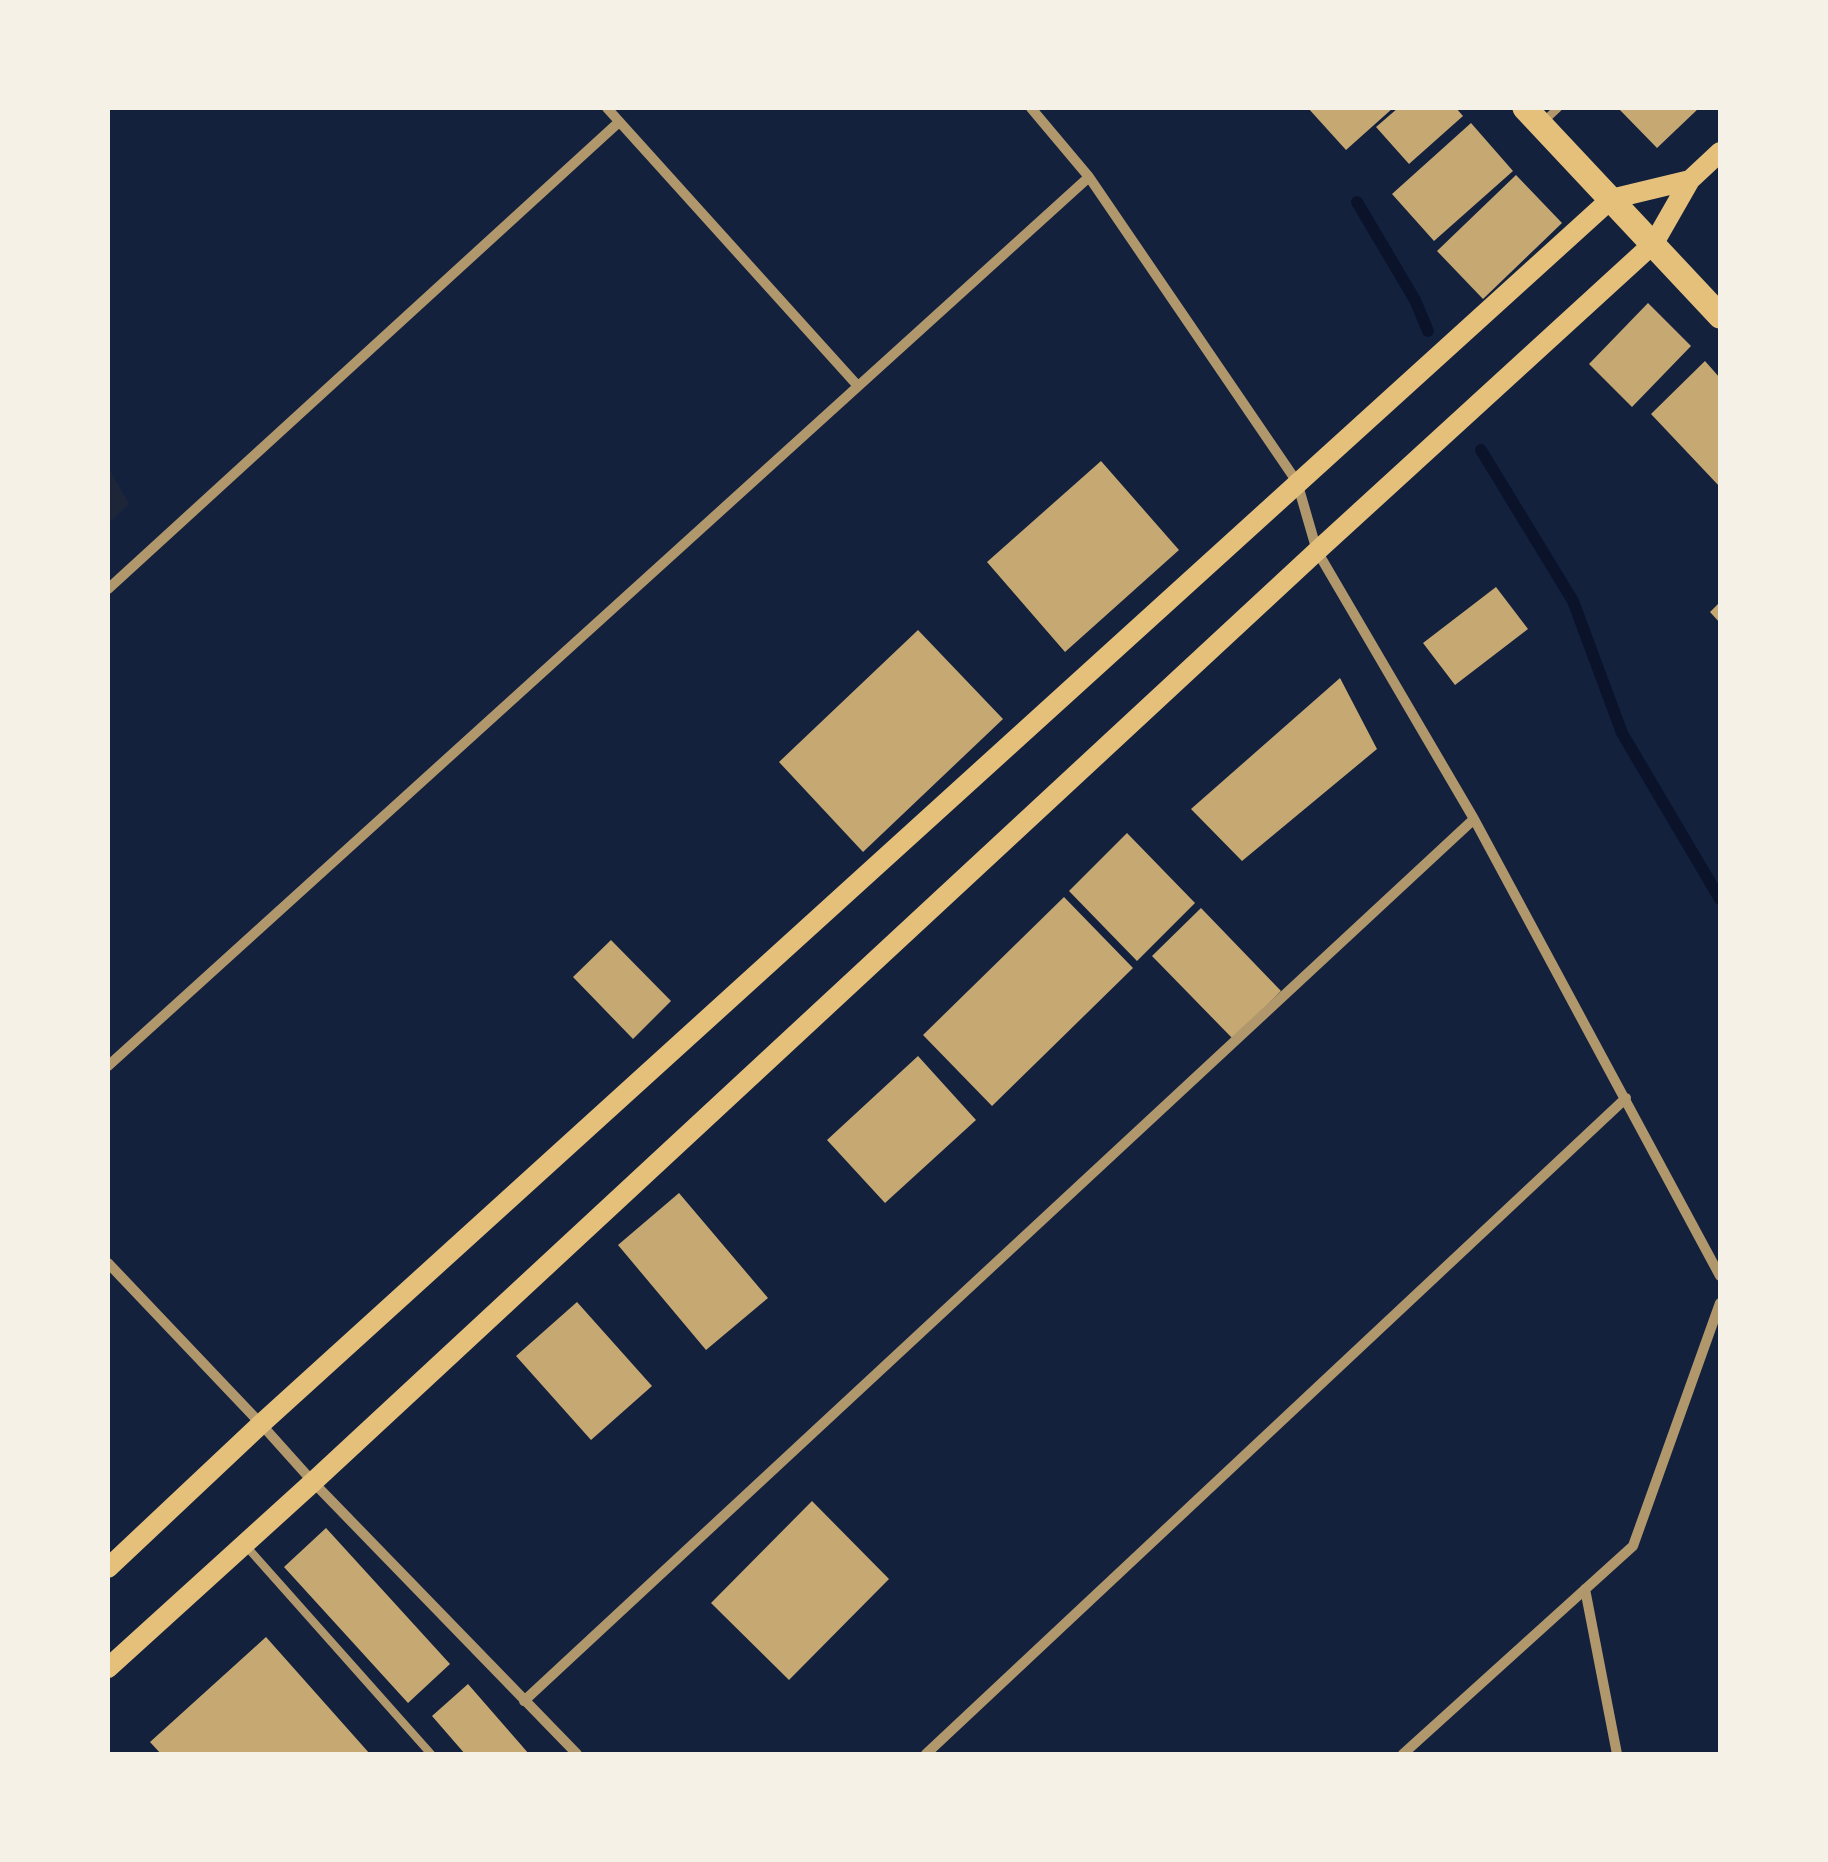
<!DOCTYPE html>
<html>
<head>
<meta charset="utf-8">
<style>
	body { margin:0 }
	#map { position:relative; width:1828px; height:1862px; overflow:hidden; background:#14213d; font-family:Ubuntu,sans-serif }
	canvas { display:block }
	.frame { position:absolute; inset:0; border:110px solid #f6f1e7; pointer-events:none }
</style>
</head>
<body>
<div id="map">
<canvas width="1828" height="1862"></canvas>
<div class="frame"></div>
</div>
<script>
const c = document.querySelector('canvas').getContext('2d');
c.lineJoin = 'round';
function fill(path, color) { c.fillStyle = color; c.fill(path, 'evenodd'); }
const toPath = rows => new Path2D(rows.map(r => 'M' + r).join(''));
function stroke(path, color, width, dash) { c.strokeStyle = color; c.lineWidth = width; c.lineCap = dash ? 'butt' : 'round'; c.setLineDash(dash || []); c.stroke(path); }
fill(toPath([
	[108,467,129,504,108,524]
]), '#1d2539');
stroke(toPath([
	[1357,202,1415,300,1428,331],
	[1481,450,1573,601,1622,733,1720,899]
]), '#0b132b', 12);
fill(toPath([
	[1308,108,1393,108,1346,150],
	[1398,108,1456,108,1463,116,1409,164,1376,127],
	[1618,108,1699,108,1657,148],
	[1471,123,1513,171,1434,241,1392,194],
	[1516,175,1562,223,1483,299,1437,251],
	[1648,303,1691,346,1632,407,1589,364],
	[1705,361,1720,378,1720,487,1651,414],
	[1101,461,1179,550,1065,652,987,562],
	[1496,587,1528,629,1455,685,1423,643],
	[1720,602,1720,623,1710,612],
	[918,630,1003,719,863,852,779,762],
	[1340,678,1377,749,1242,861,1191,809],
	[1127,833,1195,903,1137,961,1069,891],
	[1064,897,1133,968,992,1106,923,1035],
	[1201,908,1281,991,1233,1039,1152,956],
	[611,940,671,1001,633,1039,573,977],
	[918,1056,976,1120,885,1203,827,1140],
	[679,1193,768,1298,706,1350,618,1245],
	[577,1302,652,1386,591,1440,516,1356],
	[812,1501,889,1579,789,1680,711,1603],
	[326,1528,450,1664,408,1703,284,1567],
	[266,1637,370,1754,161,1754,150,1742],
	[468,1684,529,1754,465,1754,432,1716]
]), '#c6a872');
stroke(toPath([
	[1543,122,1558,108],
	[246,1546,431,1754]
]), '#b1986c', 8);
stroke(toPath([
	[607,108,857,385],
	[1031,108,1089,177,1297,482,1317,551,1474,819,1720,1276],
	[108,589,619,122],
	[108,1066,1089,177],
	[108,1263,261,1424,313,1482,577,1754],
	[1585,1589,1617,1754],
	[524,1701,1474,819],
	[926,1754,1626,1098],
	[1403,1754,1633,1546,1720,1303]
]), '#b1986c', 10);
stroke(toPath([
	[108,1568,261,1424,1611,199,1690,180],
	[108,1668,313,1482,1317,551,1654,243,1690,180,1720,152]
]), '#e5c07b', 20);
stroke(toPath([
	[1525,108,1720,316]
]), '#e5c07b', 25);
</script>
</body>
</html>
